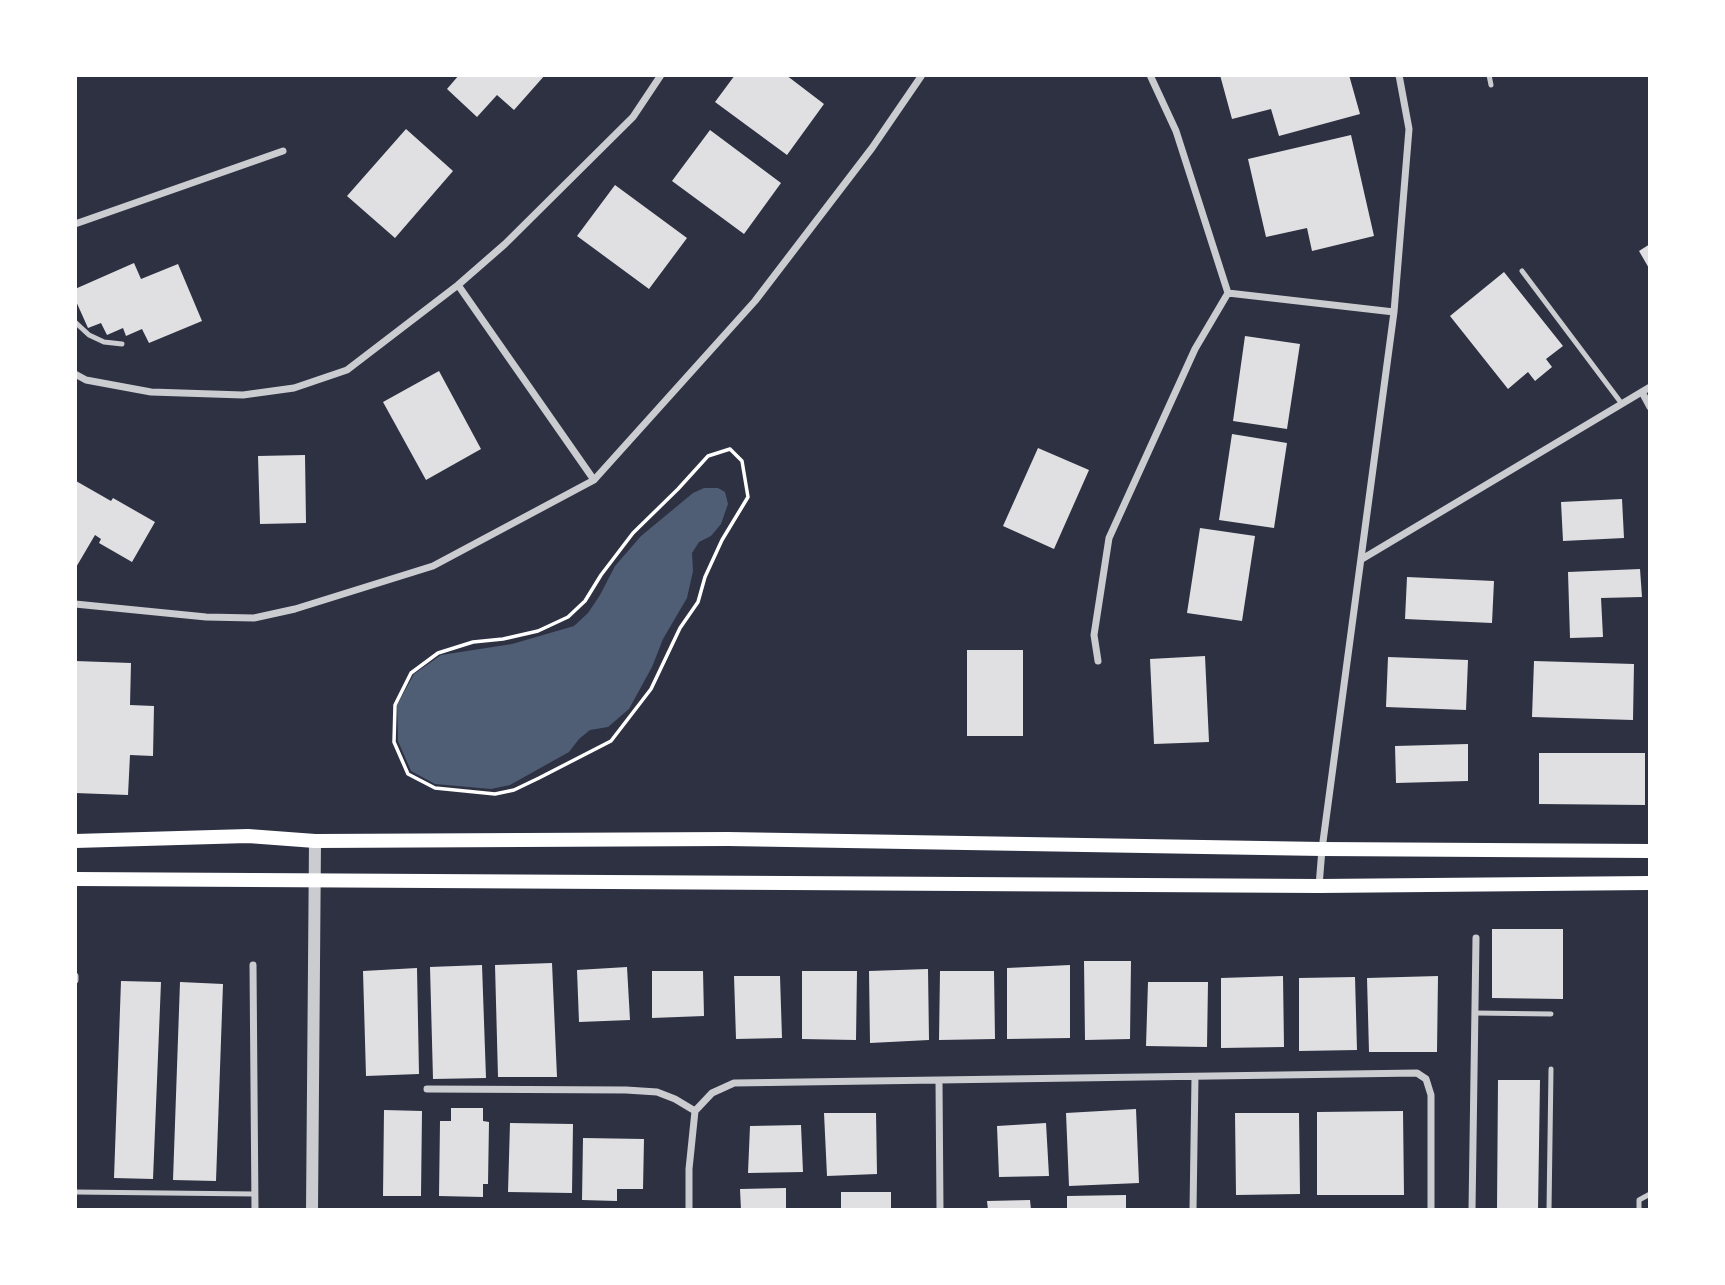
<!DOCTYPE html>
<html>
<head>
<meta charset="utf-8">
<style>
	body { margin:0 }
	#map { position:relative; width:1725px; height:1285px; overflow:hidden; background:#2d3142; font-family:Rubik,sans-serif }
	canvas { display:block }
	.frame { position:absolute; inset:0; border:77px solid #fff; pointer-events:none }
</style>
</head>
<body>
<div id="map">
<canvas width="1725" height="1285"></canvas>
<div class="frame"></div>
</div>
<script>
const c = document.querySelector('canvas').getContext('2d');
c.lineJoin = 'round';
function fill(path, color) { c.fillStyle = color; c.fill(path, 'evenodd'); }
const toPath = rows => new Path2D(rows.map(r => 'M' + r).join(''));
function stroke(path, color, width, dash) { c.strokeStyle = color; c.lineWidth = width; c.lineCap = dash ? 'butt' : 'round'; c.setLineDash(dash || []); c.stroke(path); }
fill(toPath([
	[704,488,718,488,725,492,728,504,721,524,711,536,699,542,692,553,693,571,687,598,663,639,652,667,629,709,608,727,590,730,579,739,569,752,510,785,491,789,435,784,411,771,398,741,397,705,414,674,441,655,512,644,574,626,588,613,600,595,615,566,641,536,693,493]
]), '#4f5d75');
fill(toPath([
	[459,75,545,75,514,110,497,95,477,117,447,89],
	[735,75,786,75,824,104,787,155,715,102],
	[1220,75,1349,75,1360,114,1279,136,1271,109,1232,119],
	[406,129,453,171,395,238,347,196],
	[710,130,781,183,744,234,672,181],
	[1351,135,1374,236,1312,251,1307,228,1266,237,1248,159],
	[615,185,687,238,649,289,577,236],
	[1650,244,1650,270,1639,251],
	[134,263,141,279,178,264,202,321,149,343,142,329,126,336,123,328,107,335,101,323,88,328,75,299,75,289],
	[1504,272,1563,346,1546,359,1552,367,1535,381,1528,372,1508,389,1450,316],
	[1245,336,1300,344,1287,429,1233,421],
	[439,371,481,449,426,480,383,402],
	[1232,434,1287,443,1274,528,1219,520],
	[1038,448,1089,470,1054,549,1003,526],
	[305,455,306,523,260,524,258,456],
	[76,481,111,501,113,498,155,522,132,562,99,543,101,539,95,535,75,569],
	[1622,499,1624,538,1563,541,1561,502],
	[1200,528,1255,536,1242,621,1187,613],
	[1640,569,1642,597,1601,598,1603,637,1570,638,1568,572],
	[1407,577,1494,581,1492,623,1405,619],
	[967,650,1023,650,1023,736,967,736],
	[1205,656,1209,742,1154,744,1150,659],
	[1388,657,1468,660,1466,710,1386,707],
	[75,661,131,663,130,705,154,706,153,756,130,755,128,795,75,793],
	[1534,661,1634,664,1633,720,1532,717],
	[1468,744,1468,781,1396,783,1395,746],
	[1539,753,1645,753,1645,805,1539,804],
	[1492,929,1563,929,1563,999,1492,998],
	[1084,961,1131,961,1130,1039,1085,1040],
	[552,963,557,1077,498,1077,495,965],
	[482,965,486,1078,433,1079,430,967],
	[1070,965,1070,1038,1007,1039,1007,968],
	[627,967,630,1020,579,1022,577,970],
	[417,968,419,1074,366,1076,363,971],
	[928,969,929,1040,870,1043,869,971],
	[652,971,703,971,704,1016,652,1018],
	[802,971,857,971,856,1040,802,1039],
	[940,971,994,971,995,1039,939,1040],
	[734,976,780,976,782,1038,736,1039],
	[1283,976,1284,1047,1221,1048,1221,978],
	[1438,976,1437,1052,1369,1052,1367,978],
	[1355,977,1357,1050,1299,1051,1299,978],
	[121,981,161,982,153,1179,114,1178],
	[180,982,223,984,216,1181,173,1180],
	[1148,982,1208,982,1207,1047,1146,1046],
	[1498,1080,1540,1080,1538,1210,1497,1210],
	[451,1108,483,1108,483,1121,489,1122,488,1184,483,1184,483,1197,439,1196,440,1121,451,1121],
	[1136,1109,1139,1183,1069,1186,1066,1113],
	[384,1110,422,1111,421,1196,383,1196],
	[1403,1111,1404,1195,1317,1195,1317,1112],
	[824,1113,876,1113,877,1174,827,1176],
	[1235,1113,1299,1113,1300,1194,1236,1195],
	[510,1123,573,1124,572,1193,508,1192],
	[1046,1123,1049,1176,999,1177,997,1126],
	[801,1125,803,1172,748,1173,750,1126],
	[583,1138,644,1139,643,1189,617,1189,617,1201,582,1200],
	[786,1188,786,1210,741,1210,740,1189],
	[841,1192,891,1192,891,1210,841,1210],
	[1126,1195,1126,1210,1067,1210,1067,1196],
	[1030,1200,1031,1210,988,1210,987,1201]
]), '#e0e0e3');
stroke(toPath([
	[730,449,742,461,748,497,722,540,705,577,698,602,680,628,651,689,611,741,539,778,514,790,495,794,435,788,408,774,394,742,395,705,411,673,438,653,473,642,503,639,538,631,568,617,585,601,601,575,633,533,678,489,708,456,730,449]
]), '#fff', 3.5);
stroke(toPath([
	[1489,75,1491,85],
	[1522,271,1622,404],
	[75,322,89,335,104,342,122,344],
	[1475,1013,1551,1014],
	[75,1192,255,1194],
	[1549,1210,1551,1069],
	[1639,1210,1639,1200,1650,1194]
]), '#caccd0', 5);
stroke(toPath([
	[1150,75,1176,131,1228,293],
	[75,224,283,151],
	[458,285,594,480],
	[75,374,86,380,151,392,243,395,294,388,347,370,458,285,505,244,633,117,661,75],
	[1642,392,1650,407],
	[1362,559,1650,387],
	[75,604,206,617,254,618,295,609,433,566,594,480,755,301,872,148,922,75],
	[1098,661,1094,635,1109,538,1195,349,1228,293,1394,312],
	[1319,886,1322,849,1394,312,1409,129,1399,75],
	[253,965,255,1210],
	[75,980,75,976],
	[939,1081,940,1210],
	[427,1089,626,1090,657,1092,675,1099,695,1111],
	[689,1210,689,1169,695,1111,712,1093,734,1083,1417,1073,1426,1079,1431,1095,1431,1210],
	[1193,1210,1195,1077],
	[1472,1210,1476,938]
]), '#caccd0', 7);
stroke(toPath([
	[312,1210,315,841]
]), '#caccd0', 12);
stroke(toPath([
	[75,841,248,836,315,841,728,839,1322,849,1650,851],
	[75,879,1319,886,1650,883]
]), '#fff', 14);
</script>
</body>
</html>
